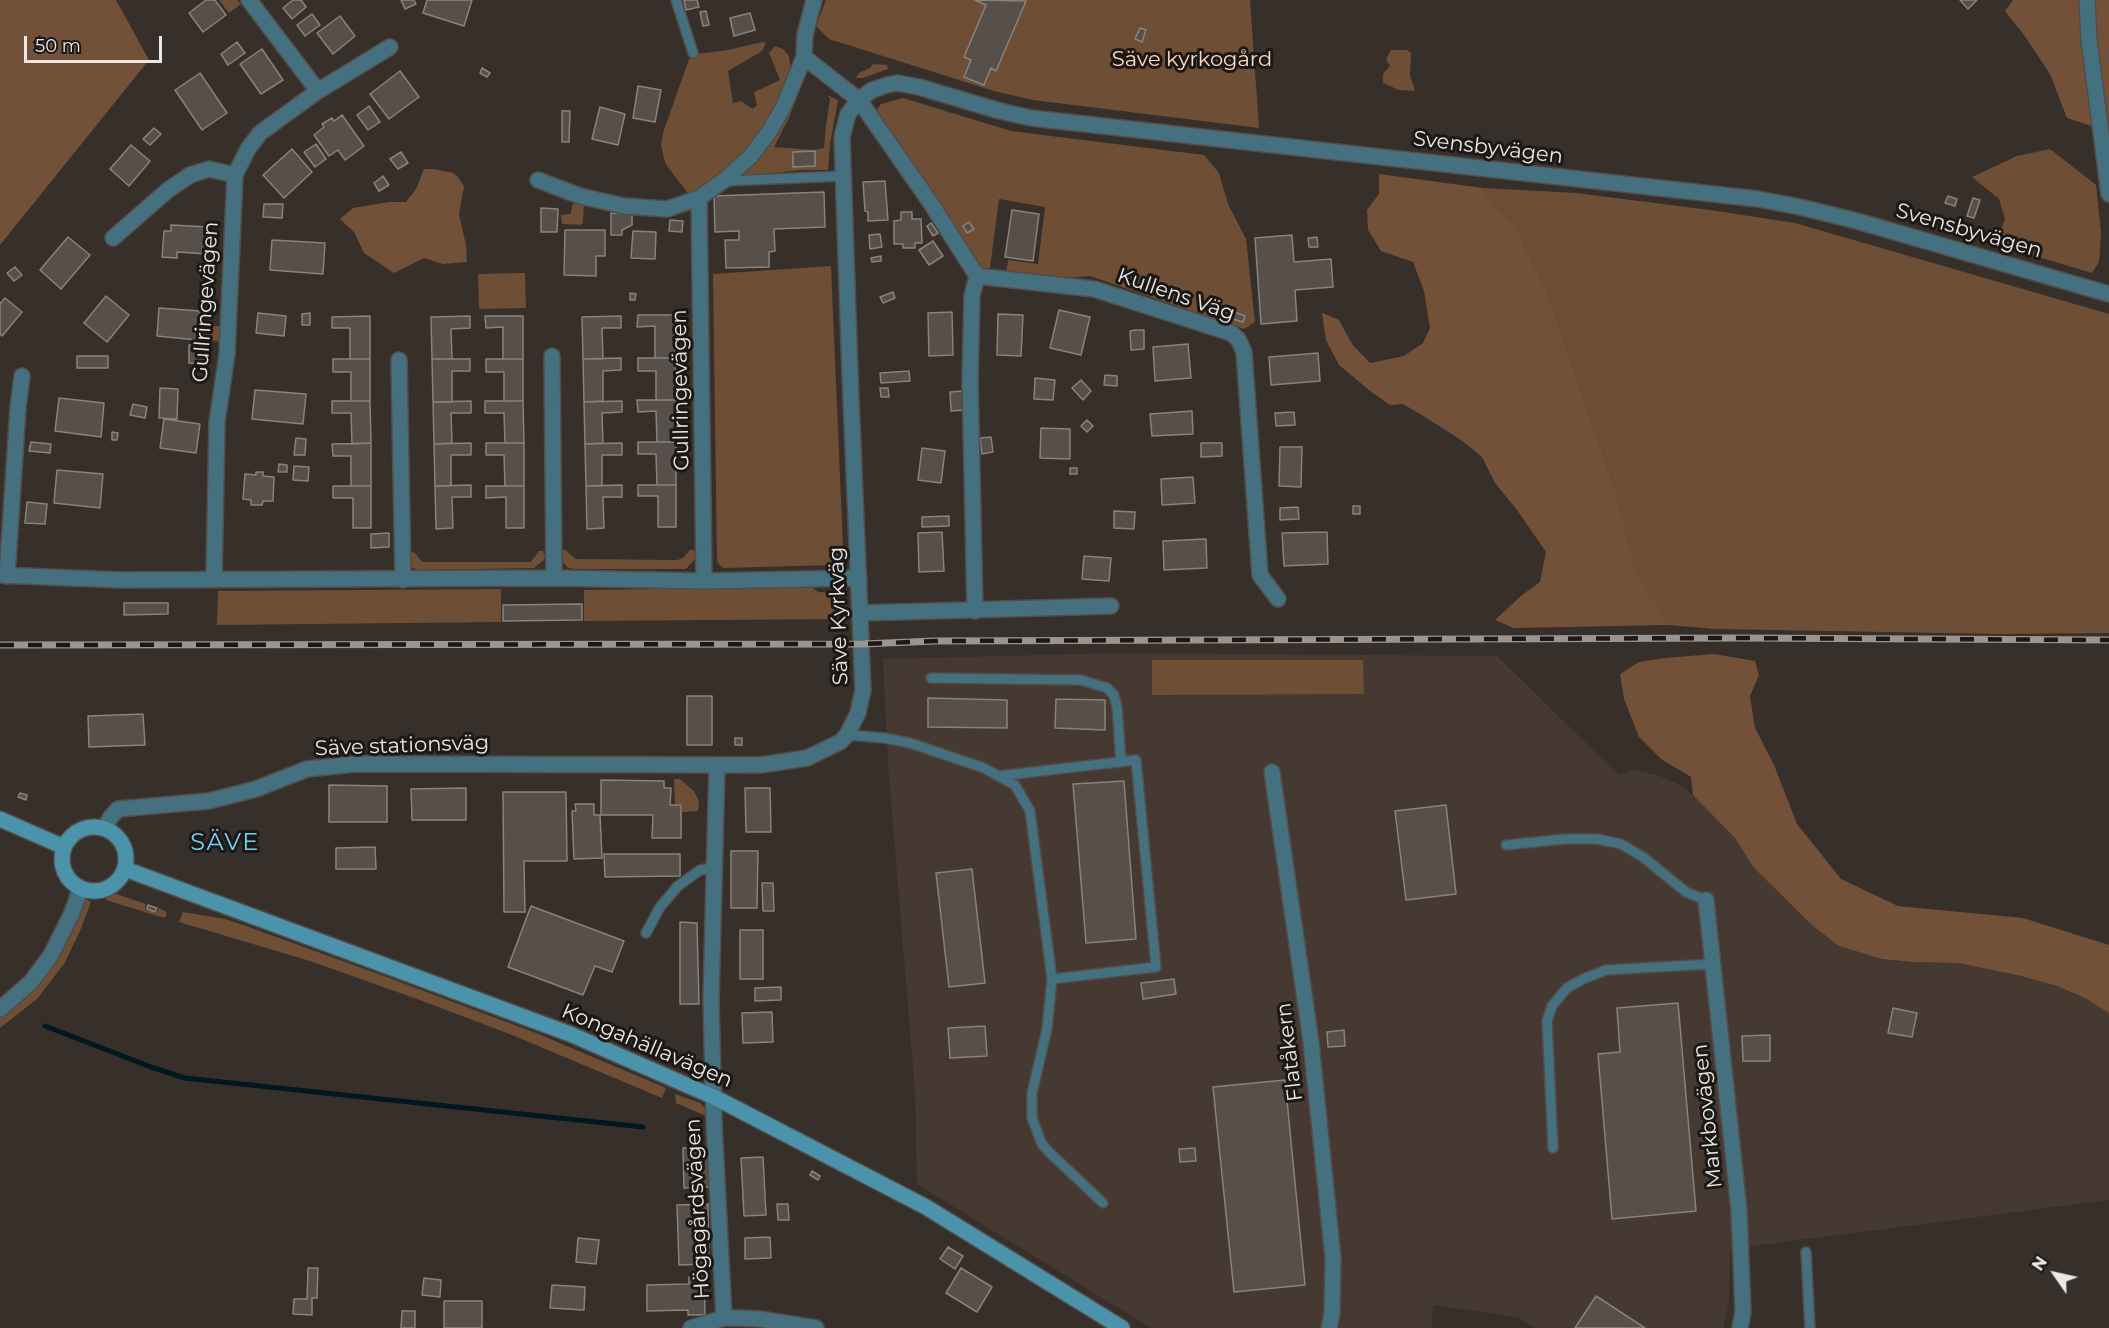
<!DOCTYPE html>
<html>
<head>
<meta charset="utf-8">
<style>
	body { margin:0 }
	#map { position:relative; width:2109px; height:1328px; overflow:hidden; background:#362f2a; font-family:Montserrat,sans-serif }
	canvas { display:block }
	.north { position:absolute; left:2025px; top:1244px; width:60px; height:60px; -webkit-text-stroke:4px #1b1816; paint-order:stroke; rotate:304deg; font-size:16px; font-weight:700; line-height:24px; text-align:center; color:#ece7e4 }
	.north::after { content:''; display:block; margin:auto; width:21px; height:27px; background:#ece7e4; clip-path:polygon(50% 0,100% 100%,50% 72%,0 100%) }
	.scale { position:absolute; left:24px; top:36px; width:138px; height:27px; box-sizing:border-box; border:3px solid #ece7e4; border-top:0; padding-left:8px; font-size:18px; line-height:21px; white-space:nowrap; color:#ece7e4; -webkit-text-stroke:4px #1b1816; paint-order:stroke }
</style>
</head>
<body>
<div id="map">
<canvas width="2109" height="1328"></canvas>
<div class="north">N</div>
<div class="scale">50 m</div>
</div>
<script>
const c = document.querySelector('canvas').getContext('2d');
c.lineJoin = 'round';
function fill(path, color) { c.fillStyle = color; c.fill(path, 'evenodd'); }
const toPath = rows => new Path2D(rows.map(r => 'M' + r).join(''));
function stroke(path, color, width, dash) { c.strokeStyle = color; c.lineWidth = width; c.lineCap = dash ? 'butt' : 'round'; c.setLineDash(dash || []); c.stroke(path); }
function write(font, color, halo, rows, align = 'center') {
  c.font = font + ' Montserrat,sans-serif'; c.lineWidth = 6; c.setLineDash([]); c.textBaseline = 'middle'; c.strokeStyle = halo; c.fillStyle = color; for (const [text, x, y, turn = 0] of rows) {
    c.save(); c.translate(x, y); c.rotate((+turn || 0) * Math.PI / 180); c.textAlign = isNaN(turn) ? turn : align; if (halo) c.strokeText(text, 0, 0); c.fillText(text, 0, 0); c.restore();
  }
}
fill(toPath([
	[1117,653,1497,656,1619,775,1633,770,1660,776,1680,785,1693,795,1735,838,1754,868,1813,926,1839,946,1882,959,1913,962,1959,963,2021,976,2057,986,2085,998,2109,1013,2109,1200,1730,1249,1729,1303,1723,1328,1535,1328,1518,1317,1433,1305,1432,1328,1151,1328,917,1184,915,1092,888,765,883,659]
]), '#453931');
fill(toPath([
	[219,0,237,0,241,4,229,13],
	[826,0,1250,0,1259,128,1033,100,994,91,829,39,816,26],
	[762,42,766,43,762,51,728,71,733,103,741,101,753,109,757,105,754,92,780,80,769,53,775,46,783,49,789,56,791,70,789,79,762,135,724,174,690,196,667,166,664,159,661,145,663,133,689,59,697,54,728,50],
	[1391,50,1407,50,1411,53,1410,75,1415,91,1399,90,1383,83,1383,74,1390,66,1386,59],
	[873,64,887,65,888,69,863,78,856,78,859,73,870,68],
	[827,95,838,100,830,144,828,170,801,170,745,176,741,174,789,111,791,114,774,147,815,150,824,148,826,125,830,99],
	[903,98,1011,131,1204,155,1219,173,1228,204,1246,239,1255,322,1244,329,1090,276,1069,278,1006,273,1008,260,1038,264,1045,207,999,199,990,268,980,269,919,173,876,111,881,104],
	[2050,149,2096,185,2101,233,2099,262,2092,273,1995,244,2005,219,1999,199,1972,177,2017,156],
	[1483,188,1576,193,1710,210,1795,223,2109,314,2109,633,1998,634,1716,629,1668,625,1636,573,1616,492,1547,291,1514,223,1492,204],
	[575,203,584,204,583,223,581,225,562,224,561,215,571,214,572,206],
	[831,266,843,547,841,562,832,565,723,568,717,562,713,274],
	[525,273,526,308,479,309,478,274],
	[202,326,222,326,221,341,202,340],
	[406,550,415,553,422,562,531,562,539,551,543,551,545,556,544,560,534,568,417,570,408,565],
	[565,550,576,559,677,560,683,558,690,550,694,550,696,558,686,569,576,569,568,568,559,558,559,551],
	[728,588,813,588,818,592,833,593,845,601,849,619,584,621,584,590],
	[501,589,501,622,217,625,218,591],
	[1152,660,1363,660,1364,694,1152,695],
	[674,779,680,779,694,791,699,801,698,811,682,812,682,804,675,804],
	[110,892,146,904,145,910,156,913,159,908,165,911,167,915,164,918,106,900,106,896],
	[84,898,91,902,80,931,64,964,37,999,0,1028,0,1018,26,998,43,979,61,954],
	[183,912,225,919,246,926,384,976,536,1033,666,1088,662,1098,512,1035,417,999,310,961,179,922],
	[675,1094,700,1103,704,1107,706,1114,704,1115,676,1103]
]), '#6f4e36');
fill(toPath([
	[0,0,116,0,149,60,0,245],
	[2013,0,2109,0,2109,174,2104,130,2067,118,2050,74,2024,35,2005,11],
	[424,169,433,169,453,173,457,176,464,186,459,214,466,245,467,262,443,264,424,258,394,273,364,253,354,232,340,219,353,208,389,202,406,202,416,189],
	[1379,174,1483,188,1492,204,1514,223,1547,291,1616,492,1636,572,1668,625,1514,628,1495,620,1522,595,1540,582,1546,552,1517,510,1495,483,1482,457,1461,440,1425,417,1403,404,1390,405,1369,390,1339,365,1326,340,1322,313,1339,320,1352,344,1370,363,1404,356,1423,343,1430,328,1424,291,1413,262,1381,251,1368,230,1367,210,1379,194],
	[1714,654,1755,661,1759,675,1750,696,1755,728,1774,765,1797,824,1841,879,1898,906,2023,918,2109,945,2109,1013,2085,998,2057,986,2021,976,1959,963,1913,962,1882,959,1839,946,1813,926,1754,868,1735,838,1693,795,1691,777,1661,759,1639,737,1624,699,1620,674,1639,662,1665,658]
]), '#735139');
stroke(toPath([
	[45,1026,151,1067,185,1078,643,1127]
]), '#011820', 5);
const building = toPath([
	[206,0,215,0,226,15,203,32,189,13,206,0],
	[293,0,301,0,306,7,292,19,283,8,293,0],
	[401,0,414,0,416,4,405,9,401,0],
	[427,0,472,0,464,26,423,13,427,0],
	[684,0,697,0,699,7,686,10,684,0],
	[975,0,1026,1,996,71,991,68,984,85,964,77,971,60,964,57,986,5,975,0],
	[1960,0,1977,0,1968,9,1960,0],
	[706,11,709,25,703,26,700,12,706,11],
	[750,13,755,30,734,36,730,18,750,13],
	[312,14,320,25,305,36,297,25,312,14],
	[340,16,355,36,333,54,317,33,340,16],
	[1140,28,1146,30,1142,42,1135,39,1140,28],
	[237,42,245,53,228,65,221,54,237,42],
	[262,49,283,80,261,94,240,64,262,49],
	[482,68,490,73,487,77,480,73,482,68],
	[400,71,419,97,389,119,370,94,400,71],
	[200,73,227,113,202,130,175,90,200,73],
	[638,86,661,90,655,122,633,118,638,86],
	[369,106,380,122,368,130,357,115,369,106],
	[600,107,625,114,618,145,592,139,600,107],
	[562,111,570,111,569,142,562,142,562,111],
	[342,115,364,146,345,160,338,150,329,156,314,135,324,127,322,124,332,118,334,121,342,115],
	[154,128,161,134,150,145,143,139,154,128],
	[316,144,326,159,315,167,304,152,316,144],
	[131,145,150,161,129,186,110,169,131,145],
	[292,149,312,172,284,198,263,175,292,149],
	[815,151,815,166,793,167,793,152,815,151],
	[401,152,408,163,398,169,390,159,401,152],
	[383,176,389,185,379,191,374,183,383,176],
	[885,181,888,220,868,221,868,212,865,211,863,182,885,181],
	[824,192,825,227,774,229,775,251,769,252,769,267,726,268,725,240,739,240,739,231,715,232,714,196,824,192],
	[1948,196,1957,199,1955,206,1945,203,1948,196],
	[1973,198,1980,200,1974,218,1967,216,1973,198],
	[264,204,283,204,282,218,263,217,264,204],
	[541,208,558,209,557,232,541,232,541,208],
	[1012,210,1039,214,1033,261,1005,257,1012,210],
	[901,212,912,212,912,219,921,219,922,243,915,243,915,248,903,248,903,244,894,244,894,221,901,220,901,212],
	[611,213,632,214,632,225,622,230,622,235,611,235,611,213],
	[670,220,683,221,682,232,669,231,670,220],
	[969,222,974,229,967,233,963,226,969,222],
	[931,223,938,233,933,236,927,226,931,223],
	[171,225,209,227,208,254,177,252,177,258,162,257,164,231,171,231,171,225],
	[565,230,605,230,605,256,596,256,596,276,564,275,565,230],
	[633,231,656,232,655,259,631,258,633,231],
	[880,234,882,247,870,249,869,235,880,234],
	[1292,235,1294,262,1331,259,1333,287,1295,290,1297,321,1261,324,1255,238,1292,235],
	[68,237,90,255,61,289,40,270,68,237],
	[1317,237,1318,247,1309,247,1308,238,1317,237],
	[272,240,325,243,323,274,270,270,272,240],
	[933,241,943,256,929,265,919,250,933,241],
	[881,256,881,261,872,262,871,258,881,256],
	[15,267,22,275,14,281,7,273,15,267],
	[893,292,895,298,883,303,880,297,893,292],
	[630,293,636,294,635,300,630,300,630,293],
	[106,296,129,315,107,342,84,323,106,296],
	[5,298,22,312,2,336,0,334,0,304,5,298],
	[159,308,200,311,197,340,157,336,159,308],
	[1223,308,1245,316,1243,322,1221,315,1223,308],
	[1059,310,1090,317,1081,355,1050,348,1059,310],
	[952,312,953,355,929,356,928,313,952,312],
	[258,313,286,316,284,336,256,333,258,313],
	[310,313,310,325,302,325,302,314,310,313],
	[998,314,1023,315,1021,356,997,355,998,314],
	[638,315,675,315,675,358,655,358,655,326,637,327,638,315],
	[370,316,370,359,350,359,350,328,332,328,332,317,370,316],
	[470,316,470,328,451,329,452,359,432,359,431,317,470,316],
	[485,316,523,316,523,359,503,359,503,327,486,328,485,316],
	[621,316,621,328,602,328,603,359,583,359,582,317,621,316],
	[1136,330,1144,330,1144,349,1131,350,1130,331,1136,330],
	[1188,344,1191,378,1155,381,1153,347,1188,344],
	[189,345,207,345,206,363,189,363,189,345],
	[1318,353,1320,381,1271,385,1269,357,1318,353],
	[77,356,108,356,108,368,77,368,77,356],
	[621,358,621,370,603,371,603,401,584,402,583,359,621,358],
	[638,358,675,358,676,400,656,400,656,371,638,371,638,358],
	[333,359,370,359,370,401,351,401,351,372,333,372,333,359],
	[432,359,470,359,470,371,452,371,452,402,433,402,432,359],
	[486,359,523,359,523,401,504,401,504,372,486,372,486,359],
	[909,371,910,381,881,383,880,373,909,371],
	[1105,375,1117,376,1117,386,1104,385,1105,375],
	[1035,378,1055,380,1053,400,1034,399,1035,378],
	[1081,380,1091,391,1083,400,1072,388,1081,380],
	[160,388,178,389,177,419,159,418,160,388],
	[880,388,888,388,889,397,881,397,880,388],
	[255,390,306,394,303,424,252,419,255,390],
	[964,391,965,410,951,411,950,392,964,391],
	[59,398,104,403,101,437,55,431,59,398],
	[637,400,676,400,676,442,657,442,656,411,638,412,637,400],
	[332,401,370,401,371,443,352,444,351,413,332,413,332,401],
	[471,401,471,413,451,413,452,443,434,444,433,402,471,401],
	[485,401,523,401,524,443,505,443,504,413,485,413,485,401],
	[622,401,622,412,602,413,603,443,585,444,584,402,622,401],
	[133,404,147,407,145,418,130,415,133,404],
	[1192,411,1193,434,1152,436,1150,414,1192,411],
	[1294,412,1295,425,1276,426,1275,413,1294,412],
	[164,419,200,424,196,453,160,448,164,419],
	[1087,420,1093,426,1087,432,1081,426,1087,420],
	[1041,428,1070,429,1070,459,1040,458,1041,428],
	[112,432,118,433,117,440,112,440,112,432],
	[991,437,993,452,982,454,980,438,991,437],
	[296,438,306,439,305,455,294,455,296,438],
	[31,442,51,444,50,453,29,451,31,442],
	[638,442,676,442,676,485,657,485,656,454,638,454,638,442],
	[371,443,371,486,351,486,351,456,333,456,332,444,371,443],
	[471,443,471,455,451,455,451,486,435,486,434,444,471,443],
	[486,443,524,443,524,486,505,486,504,455,486,455,486,443],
	[622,443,622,455,602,455,602,486,586,486,585,444,622,443],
	[1201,443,1222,443,1222,456,1201,457,1201,443],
	[1280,447,1302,447,1301,487,1279,486,1280,447],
	[922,448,945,451,941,483,918,480,922,448],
	[279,464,287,465,287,472,278,472,279,464],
	[294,466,309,467,308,481,293,480,294,466],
	[1070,468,1077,468,1077,474,1070,474,1070,468],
	[57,470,103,474,100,508,54,503,57,470],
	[256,472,263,472,263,476,274,477,273,501,263,501,262,505,251,505,251,500,243,499,245,474,256,475,256,472],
	[1193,477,1195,503,1162,505,1161,479,1193,477],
	[471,485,471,497,452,497,453,528,436,529,435,486,471,485],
	[622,485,622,497,603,497,604,528,587,529,586,486,622,485],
	[638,485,676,485,676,527,658,527,658,496,638,496,638,485],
	[333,486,371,486,371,528,353,528,353,498,333,498,333,486],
	[486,486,524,486,524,528,506,528,506,497,486,498,486,486],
	[27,502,47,504,45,524,25,523,27,502],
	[1353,506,1360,506,1360,514,1353,514,1353,506],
	[1298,507,1299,519,1280,520,1280,508,1298,507],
	[1114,511,1135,512,1134,529,1114,528,1114,511],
	[949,516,949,526,922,527,922,517,949,516],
	[942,532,944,571,919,572,918,533,942,532],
	[1327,532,1328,564,1284,566,1282,533,1327,532],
	[389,533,389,547,371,548,371,534,389,533],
	[1206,539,1207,568,1164,570,1163,541,1206,539],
	[1084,556,1111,558,1109,581,1082,579,1084,556],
	[124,603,168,603,168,614,124,615,124,603],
	[582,604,582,620,503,621,503,605,582,604],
	[835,658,843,658,843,663,835,663,835,658],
	[687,696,712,696,712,745,687,745,687,696],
	[928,698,1007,700,1007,728,928,727,928,698],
	[1056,699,1105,700,1105,730,1055,728,1056,699],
	[143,714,145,745,89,747,88,716,143,714],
	[735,738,742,738,742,745,735,745,735,738],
	[601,780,664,781,664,788,671,788,670,805,681,805,681,838,652,838,653,815,601,815,601,780],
	[1124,781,1136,939,1086,943,1073,784,1124,781],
	[329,785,387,786,387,822,329,822,329,785],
	[466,788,466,820,412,820,411,789,466,788],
	[745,788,770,788,771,832,746,832,745,788],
	[503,792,566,792,567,861,524,861,525,912,504,912,503,792],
	[20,793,27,795,26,800,18,797,20,793],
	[575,804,594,804,594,815,600,815,602,858,574,859,572,811,576,811,575,804],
	[1446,805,1456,894,1406,900,1395,811,1446,805],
	[375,847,376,869,336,869,336,848,375,847],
	[731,851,758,851,757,908,731,908,731,851],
	[604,854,680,854,680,876,605,877,604,854],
	[972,869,985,983,949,987,936,873,972,869],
	[762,883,773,883,774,911,763,911,762,883],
	[148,905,157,908,155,912,147,909,148,905],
	[531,906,624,941,612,972,595,966,583,995,508,967,531,906],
	[680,922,697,923,699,1004,680,1004,680,922],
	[740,930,763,930,763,979,740,979,740,930],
	[1174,979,1176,994,1143,999,1141,983,1174,979],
	[781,987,781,1000,755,1001,755,988,781,987],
	[1678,1003,1696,1211,1612,1219,1598,1054,1620,1052,1617,1008,1678,1003],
	[1893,1008,1917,1013,1912,1037,1888,1033,1893,1008],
	[772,1012,773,1042,743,1043,742,1013,772,1012],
	[985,1026,987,1056,950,1058,948,1028,985,1026],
	[1344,1030,1345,1046,1328,1047,1327,1032,1344,1030],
	[1770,1035,1770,1061,1743,1061,1742,1036,1770,1035],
	[1285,1080,1305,1285,1234,1292,1213,1087,1285,1080],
	[710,1147,711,1187,684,1188,683,1148,710,1147],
	[1195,1148,1196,1161,1180,1162,1179,1149,1195,1148],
	[763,1157,766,1215,744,1216,741,1158,763,1157],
	[812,1171,820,1176,818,1180,810,1175,812,1171],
	[708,1204,709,1264,679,1265,677,1205,708,1204],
	[777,1204,788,1204,789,1220,778,1220,777,1204],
	[770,1237,771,1258,745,1259,745,1238,770,1237],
	[578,1238,599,1240,596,1264,576,1262,578,1238],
	[948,1247,963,1256,955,1269,940,1259,948,1247],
	[308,1268,318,1268,317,1298,312,1298,312,1315,293,1314,294,1299,307,1299,308,1268],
	[961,1268,992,1287,977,1312,946,1293,961,1268],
	[689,1277,704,1277,705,1315,688,1315,688,1310,647,1311,647,1285,689,1284,689,1277],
	[424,1278,441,1280,440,1297,422,1295,424,1278],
	[552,1285,585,1287,584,1310,550,1308,552,1285],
	[1596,1296,1645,1328,1575,1328,1596,1296],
	[444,1301,482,1301,482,1328,444,1328,444,1301],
	[402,1311,415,1311,415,1328,401,1328,402,1311]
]);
fill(building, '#574f4a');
stroke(building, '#8a827d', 1.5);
const service = toPath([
	[676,0,693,53],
	[725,181,843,176],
	[931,678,1081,680,1107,688,1114,695,1117,707,1121,762],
	[847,735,885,738,910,743,984,768,1015,785,1030,811,1052,979,1156,967,1136,760,998,776],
	[1506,845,1565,839,1597,839,1621,844,1643,857,1686,892,1706,900],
	[646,933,660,907,678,886,700,870,713,868],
	[1052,979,1047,1029,1032,1093,1032,1118,1042,1144,1049,1152,1103,1203],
	[1553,1148,1547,1021,1552,1006,1567,988,1583,979,1606,970,1713,964],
	[1806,1252,1810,1328]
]);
const minor = toPath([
	[249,0,318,91],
	[814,0,805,35,804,57,859,100,930,202,977,276,1094,289,1231,333,1238,339,1244,352,1260,575,1278,599],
	[2087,0,2089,40,2109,194],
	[538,180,580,196,624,206,667,209,699,198,723,181,750,157,769,132,783,108,804,57],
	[699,198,704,581],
	[113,238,168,190,190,175,209,169,235,175],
	[552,356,554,578],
	[399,360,403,580],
	[0,575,119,580,554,578,704,581,859,578],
	[7,576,18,408,22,376],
	[214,579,217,422,227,354,235,175,248,149,260,133,318,91,390,47],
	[975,611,970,380,972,296,977,276],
	[861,613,1111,606],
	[717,765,711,1000,714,1123,724,1318],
	[1272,772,1311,1042,1333,1258,1332,1314,1329,1328],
	[1706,900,1739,1210,1743,1312,1740,1328],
	[0,1009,31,982,51,955,71,915,81,888],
	[691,1328,724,1318,736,1318,759,1319,816,1328]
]);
const tertiary = toPath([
	[105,828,110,818,118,809,209,801,256,789,307,769,355,764,761,765,807,758,840,742,847,735,858,713,863,690,850,374,842,137,848,114,859,100,872,90,887,85,897,83,919,87,1000,111,1031,118,1758,199,1800,207,1857,221,2109,294]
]);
const secondary = toPath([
	[0,819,64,847],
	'62 859a32 32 0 1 1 64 0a32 32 0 1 1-64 0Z',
	[125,869,570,1034,714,1097,926,1207,1122,1328]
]);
stroke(service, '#534c48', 12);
stroke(minor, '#534c48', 18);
stroke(tertiary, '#534c48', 18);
stroke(secondary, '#534c48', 18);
stroke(service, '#45707f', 9);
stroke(minor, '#45707f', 15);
stroke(tertiary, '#45707f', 15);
stroke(secondary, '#4b93ab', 15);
const rail = toPath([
	[0,645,863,644,935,641,1738,638,2109,640]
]);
stroke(rail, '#9b9591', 7);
stroke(rail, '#1b1816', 4.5, [14]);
write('21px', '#fed9c0', '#1b1816', [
	["Säve kyrkogård",1192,60]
]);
write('21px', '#ece7e4', '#1b1816', [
	["Svensbyvägen",1488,148,7],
	["Svensbyvägen",1969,231,16],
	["Kullens Väg",1176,295,19],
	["Gullringevägen",206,302,-86],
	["Gullringevägen",681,390,-91],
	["Säve Kyrkväg",839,616,-92],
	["Säve stationsväg",402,746,-2],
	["Kongahällavägen",647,1046,23],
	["Flatåkern",1290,1052,-97],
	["Markbovägen",1708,1116,-96],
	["Högagårdsvägen",698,1209,-93]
]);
c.letterSpacing = '1.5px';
write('24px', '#72d1f0', '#1b1816', [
	["SÄVE",225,843]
]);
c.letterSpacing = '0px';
</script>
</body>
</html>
